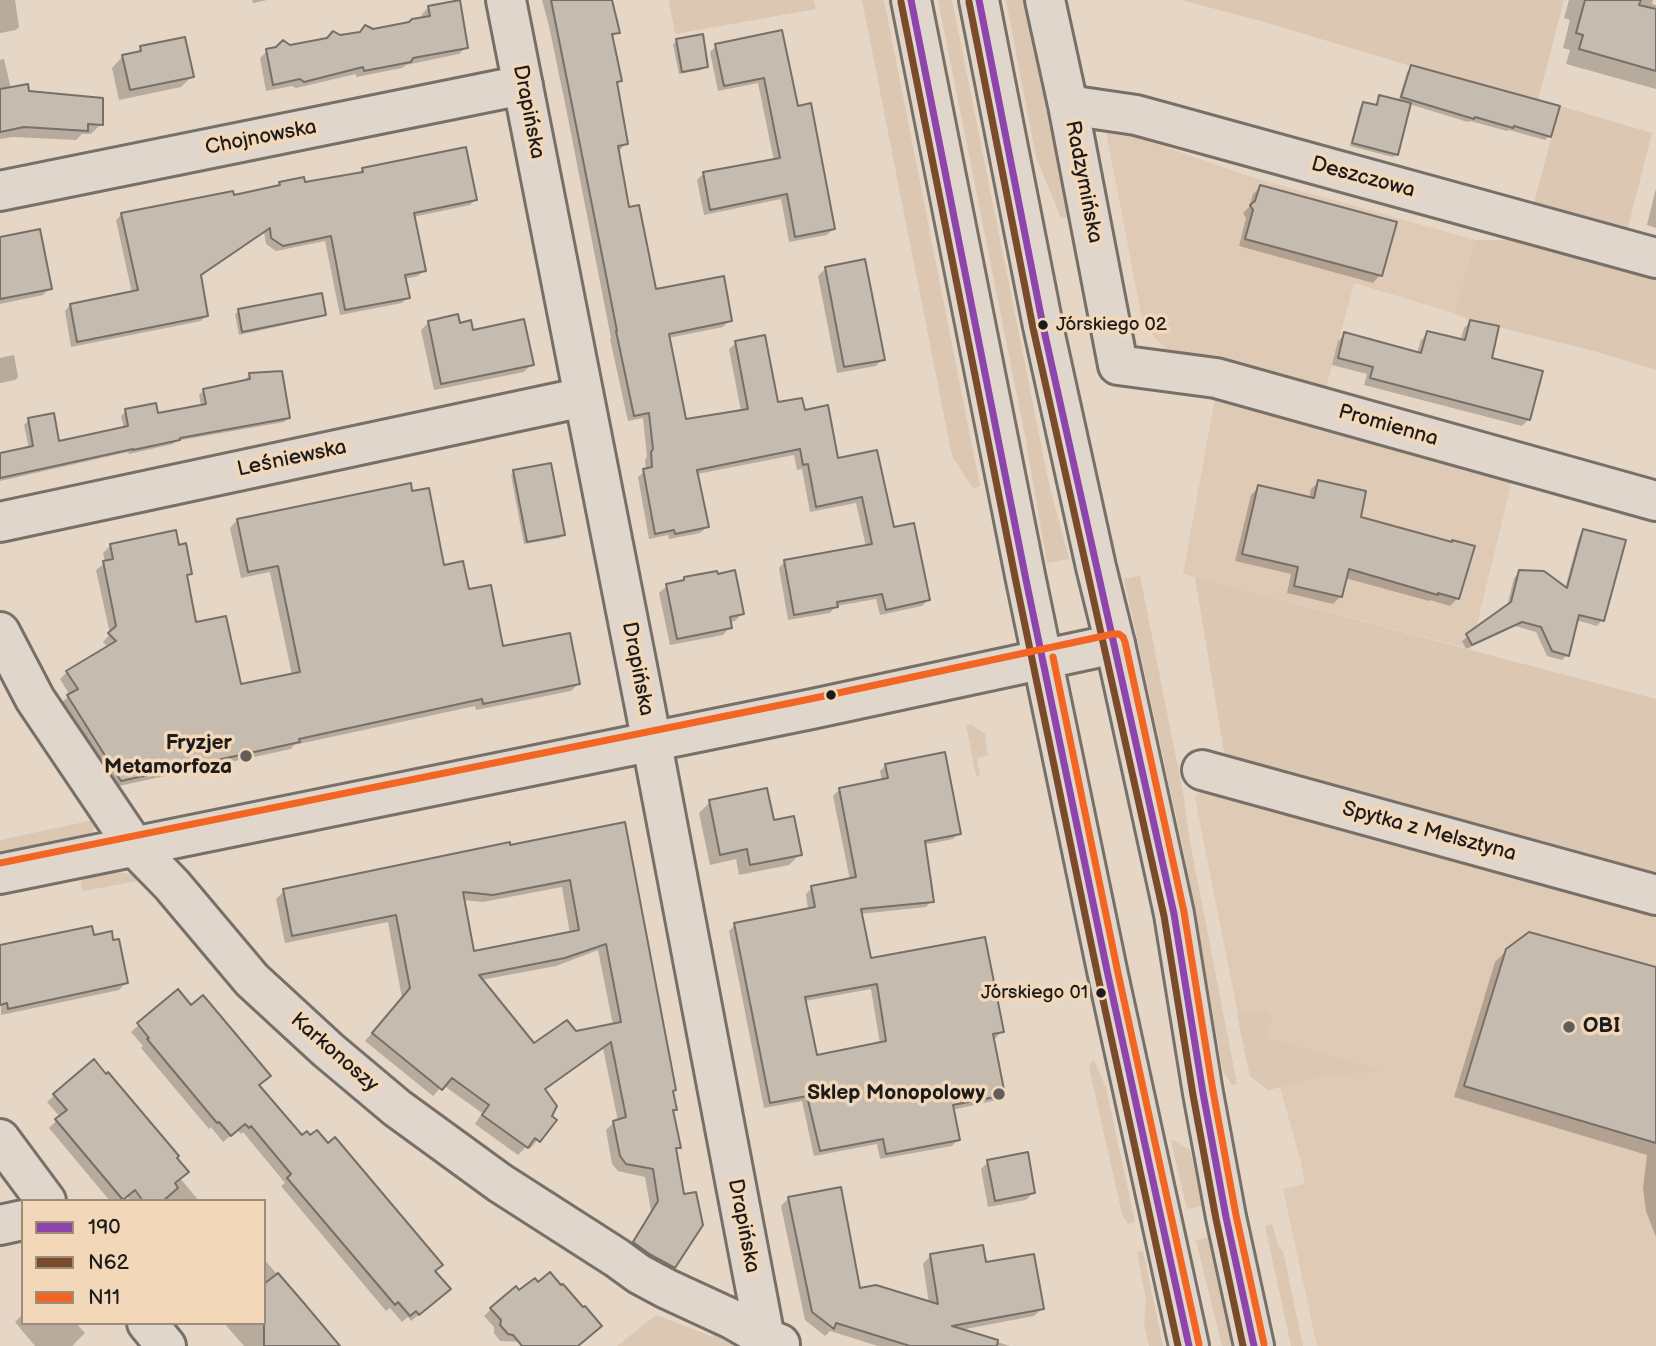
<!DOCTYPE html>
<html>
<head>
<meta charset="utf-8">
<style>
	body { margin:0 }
	#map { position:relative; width:1656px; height:1346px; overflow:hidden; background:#e5d6c6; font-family:"Balsamiq Sans",sans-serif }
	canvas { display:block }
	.legend { position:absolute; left:21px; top:1199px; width:245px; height:126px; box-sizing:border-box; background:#f2d7b9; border:2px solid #9c8c7a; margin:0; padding:9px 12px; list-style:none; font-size:21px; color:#1c1c1c }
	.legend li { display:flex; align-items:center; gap:14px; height:35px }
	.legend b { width:35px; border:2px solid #9c8c7a }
</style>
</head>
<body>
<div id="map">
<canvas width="1656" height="1346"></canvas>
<ul class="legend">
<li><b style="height:9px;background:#8e44ad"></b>190</li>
<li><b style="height:9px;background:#7a4b2a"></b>N62</li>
<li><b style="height:9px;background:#f26522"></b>N11</li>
</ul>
</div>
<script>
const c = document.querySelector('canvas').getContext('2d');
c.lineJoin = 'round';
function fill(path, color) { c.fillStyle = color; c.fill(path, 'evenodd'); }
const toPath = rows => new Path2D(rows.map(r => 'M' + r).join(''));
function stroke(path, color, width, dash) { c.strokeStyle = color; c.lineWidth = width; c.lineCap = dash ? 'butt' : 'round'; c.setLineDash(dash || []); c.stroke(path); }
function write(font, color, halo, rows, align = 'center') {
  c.font = font + ' "Balsamiq Sans",sans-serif'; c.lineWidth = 7; c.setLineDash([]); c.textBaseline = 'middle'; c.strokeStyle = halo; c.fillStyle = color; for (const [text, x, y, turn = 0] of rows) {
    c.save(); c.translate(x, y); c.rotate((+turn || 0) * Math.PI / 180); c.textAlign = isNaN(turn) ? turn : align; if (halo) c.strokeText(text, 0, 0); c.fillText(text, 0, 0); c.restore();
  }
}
fill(toPath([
	[1105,126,1251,177,1475,240,1454,313,1354,283,1324,395,1169,353,1143,324],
	[1216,393,1513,476,1471,649,1183,574],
	[1206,783,1656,913,1656,1346,1317,1346,1283,1189,1305,1184,1301,1162,1280,1087,1268,1090,1250,1076,1195,797]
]), '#dfcab5');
fill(toPath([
	[669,0,814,0,816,9,675,34],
	[862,0,884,0,980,486,973,489,952,456],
	[938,0,952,0,1049,484,1069,559,1047,563,1025,436],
	[1006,0,1035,0,1071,216,1061,218,1036,157],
	[1181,0,1564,0,1538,100,1411,66,1261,21],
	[1560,106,1652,133,1625,239,1531,214],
	[1475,240,1521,240,1616,264,1656,279,1656,370,1594,351,1470,320,1454,313],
	[1140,576,1184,798,1190,842,1237,1084,1232,1085,1223,1072,1198,928,1182,843,1124,579],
	[1195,577,1656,699,1656,886,1226,764],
	[966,725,972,725,985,734,988,755,977,758,980,775,976,776],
	[94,820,94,830,92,835,0,854,0,840],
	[118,872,130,874,144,880,82,891,81,879],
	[1265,1010,1270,1015,1271,1021,1266,1037,1384,1071,1329,1075,1268,1090,1250,1076,1237,1015],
	[1094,1060,1106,1088,1135,1222,1128,1224,1122,1214,1089,1067,1091,1062],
	[1173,1140,1190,1150,1203,1206,1187,1209,1171,1141],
	[1272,1224,1278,1246,1283,1251,1303,1346,1291,1346,1265,1226],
	[1209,1237,1233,1346,1222,1346,1196,1240],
	[1143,1251,1163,1346,1149,1346,1144,1323,1146,1299,1137,1252],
	[656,1315,713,1337,712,1327,770,1346,617,1346]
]), '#dbc7b2');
fill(toPath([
	[0,0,15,0,19,27,16,30,0,33],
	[252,0,267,0,253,3],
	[542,0,610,0,618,32,611,38,620,81,616,85,626,143,620,150,617,150,628,209,655,291,730,320,723,327,668,338,685,421,741,411,729,349,736,343,776,404,804,412,837,460,892,529,928,600,922,606,880,615,876,599,836,606,830,613,788,620,779,568,785,561,866,547,856,503,810,512,802,469,797,470,794,455,697,474,707,527,700,533,669,539,668,535,649,539,638,477,646,470,645,460,647,456,643,418,628,421,610,339,611,338,567,113,549,26],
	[1569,0,1653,0,1652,4,1656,5,1656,89,1566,64,1570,50,1563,48,1570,20,1564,18],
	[429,7,467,47,459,54,406,65,402,68,356,77,356,74,296,88,292,86,266,91,260,58,267,51,372,31,423,19,422,14],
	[781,32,796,108,833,229,827,235,789,242,781,199,704,215,697,180,703,174,774,161,758,83,718,91,710,52,716,46],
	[677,41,706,67,702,70,679,74,673,44],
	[141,48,192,76,181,87,119,100,112,68,123,56,135,54],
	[4,59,11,89,28,93,101,124,91,134,82,134,76,140,13,137,0,139,0,60],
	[1411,67,1549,136,1545,140,1509,130,1507,131,1470,121,1468,122,1409,104,1397,154,1393,157,1350,146,1360,107,1363,104,1375,107,1377,100,1380,97,1398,102,1407,72],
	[363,169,475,200,470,205,413,217,424,271,418,276,404,279,408,297,402,303,340,315,325,241,276,251,266,244,264,232,199,277,207,315,201,321,71,347,65,311,70,305,132,293,116,220,122,214,232,197,277,187,280,184,304,184,358,174],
	[1260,187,1380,275,1373,283,1239,246,1246,218,1243,213,1249,207,1253,194],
	[1656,188,1656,228,1647,225],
	[0,240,50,288,43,295,0,304],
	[825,269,883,359,876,366,837,373,818,276],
	[239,311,324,314,321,317,239,335,235,314],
	[1471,321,1490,359,1529,419,1522,426,1364,385,1367,374,1332,365,1338,341,1345,334,1417,353,1421,340,1428,333,1460,341,1464,328],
	[429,322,459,325,532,364,524,372,434,390,421,330],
	[14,355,18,377,15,380,0,383,0,358],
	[250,375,289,418,284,422,176,441,173,444,129,454,128,452,0,481,0,455,29,449,24,425,29,420,58,443,124,429,121,416,126,411,157,415,201,406,199,395,204,390,245,382,245,379],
	[514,472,563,535,560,538,524,544,511,475],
	[1319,482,1359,518,1458,598,1450,606,1430,600,1429,601,1345,578,1341,596,1333,604,1287,593,1291,574,1235,561,1251,495,1259,487,1309,499,1311,489],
	[237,520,443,567,468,591,501,648,578,684,571,691,476,710,475,706,294,745,291,749,114,787,60,704,70,695,60,679,67,672,109,648,103,642,110,634,96,570,105,563,103,553,110,546,178,547,190,573,186,578,195,624,239,686,292,675,270,572,241,578,230,528],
	[1584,531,1602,620,1597,626,1576,620,1567,655,1562,660,1547,656,1536,632,1515,626,1466,649,1462,641,1507,607,1514,578,1520,572,1565,588,1579,537],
	[684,579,742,614,735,621,729,622,730,627,723,635,670,645,659,593,667,586,681,583],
	[886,765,959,833,953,839,923,845,932,901,926,907,860,914,869,960,1002,1031,996,1038,992,1038,1003,1094,997,1100,952,1110,958,1140,952,1146,880,1159,877,1144,814,1156,802,1101,764,1108,729,931,735,925,808,910,806,894,812,888,850,880,833,796,839,790,882,781,880,771],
	[871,989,880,1044,815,1057,805,1001],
	[710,802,772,822,800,854,789,865,739,875,736,859,710,865,699,813],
	[624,824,675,1109,672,1113,679,1147,675,1151,683,1196,701,1225,674,1267,665,1275,626,1251,651,1211,645,1177,618,1171,612,1164,606,1130,614,1122,618,1121,603,1048,544,1090,550,1116,554,1120,530,1149,527,1146,518,1155,475,1124,482,1113,443,1085,433,1096,365,1041,402,998,388,922,285,943,276,899,284,891],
	[562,887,570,934,473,953,463,900,483,902],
	[598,950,613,1025,575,1033,534,1046,481,980,556,966],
	[92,937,126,983,119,990,1,1015,0,947],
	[1507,950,1656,969,1656,1237,1646,1211,1643,1188,1647,1155,1454,1097,1495,962],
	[178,991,301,1138,433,1271,441,1296,411,1321,408,1317,402,1322,390,1308,386,1311,281,1186,285,1183,243,1132,241,1134,237,1130,223,1142,211,1127,209,1129,141,1048,143,1046,131,1032],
	[55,1095,180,1178,199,1201,131,1201,127,1196,121,1201,110,1201,49,1128,60,1117,47,1102],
	[988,1162,1034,1192,1026,1200,988,1207,981,1169],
	[789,1198,859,1290,929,1303,923,1264,930,1256,985,1264,1042,1309,1034,1316,960,1330,1010,1346,878,1346,830,1331,825,1336,805,1320,781,1206],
	[264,1259,338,1346,244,1346,224,1323,264,1323],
	[538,1285,561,1288,577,1346,522,1346,523,1342,500,1341,494,1333,494,1327,484,1316,491,1309,519,1293],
	[23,1314,23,1323,76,1323,85,1333,72,1346,35,1346,15,1322]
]), '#0003');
const building = toPath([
	[460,0,468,48,413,58,411,62,364,71,363,67,304,82,300,79,273,85,266,49,276,47,283,40,290,45,327,38,333,31,340,35,360,32,365,25,373,29,409,22,412,19,430,16,428,6,460,0],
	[551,0,612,0,620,33,612,34,622,81,617,82,628,144,618,146,629,207,639,205,656,289,724,276,732,321,669,334,686,419,748,409,735,341,765,335,778,402,802,398,805,410,828,405,838,458,877,450,894,527,914,523,930,600,886,610,882,594,837,602,838,607,794,615,784,560,872,544,862,497,816,507,808,464,803,465,800,449,697,470,709,527,675,534,674,530,655,534,643,469,652,467,651,452,653,449,649,413,634,416,616,331,617,331,604,265,551,0],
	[1585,0,1641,0,1639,5,1656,9,1656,71,1579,49,1583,35,1576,33,1585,0],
	[782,30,798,106,811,103,835,229,795,237,787,194,710,210,703,172,780,158,764,78,724,86,715,44,782,30],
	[703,34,708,67,682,72,676,39,703,34],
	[185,37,194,77,130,90,122,55,141,51,140,46,185,37],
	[1411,65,1560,106,1551,137,1514,126,1513,128,1475,117,1474,119,1401,97,1411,65],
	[28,84,29,91,103,98,103,125,88,124,88,131,24,127,0,132,0,89,28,84],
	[1379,95,1411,103,1398,155,1352,143,1363,102,1377,105,1379,95],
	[466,147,477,200,414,213,426,271,405,275,410,298,345,310,331,236,283,246,271,238,270,228,201,275,208,316,77,342,70,304,138,290,121,213,233,191,234,195,280,185,279,182,304,177,305,182,363,172,362,168,466,147],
	[1260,185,1397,222,1382,276,1245,239,1253,210,1250,205,1255,201,1260,185],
	[40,229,52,289,0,299,0,237,40,229],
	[865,259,885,360,844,367,825,267,865,259],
	[322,293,326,315,242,332,238,309,322,293],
	[458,314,460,323,471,320,473,330,524,319,534,365,441,384,428,321,458,314],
	[1470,320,1499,326,1492,358,1543,371,1530,420,1370,378,1373,367,1338,358,1344,332,1421,353,1427,331,1465,340,1470,320],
	[282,371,290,418,180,438,180,440,133,450,133,449,0,478,0,453,33,446,28,418,54,413,59,441,128,426,125,409,156,403,158,413,206,404,203,389,250,379,249,373,282,371],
	[551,463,565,535,527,542,513,470,551,463],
	[1318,480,1366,491,1361,517,1452,542,1452,540,1475,546,1459,599,1438,593,1438,595,1349,569,1342,597,1294,586,1298,567,1242,554,1258,485,1314,498,1318,480],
	[411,483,412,491,429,488,444,565,463,561,469,589,491,585,503,646,570,633,580,684,483,704,482,699,299,739,300,742,121,781,67,695,78,689,66,671,116,641,108,633,116,626,103,561,113,559,110,544,176,530,179,545,186,543,192,574,187,575,196,622,226,616,241,684,300,672,278,566,248,572,237,519,411,483],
	[1583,529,1626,540,1604,621,1579,615,1569,656,1552,651,1541,627,1522,622,1472,645,1466,634,1511,602,1519,570,1544,571,1567,588,1583,529],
	[735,570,744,614,730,617,732,628,677,639,666,584,684,580,684,577,717,571,718,574,735,570],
	[945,752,961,834,925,841,934,902,861,909,871,958,985,937,1004,1032,993,1034,1005,1095,953,1105,960,1140,886,1154,883,1139,820,1151,807,1096,770,1103,734,923,815,907,811,886,856,877,839,788,888,778,885,764,945,752],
	[877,984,886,1041,817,1055,805,997,877,984],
	[767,788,774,820,794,816,802,855,750,865,747,849,720,855,709,800,767,788],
	[625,822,676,1090,673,1091,677,1110,673,1110,681,1148,676,1148,684,1194,696,1192,703,1225,675,1268,651,1255,633,1242,658,1201,653,1169,626,1164,620,1156,613,1121,626,1117,611,1042,545,1089,557,1106,552,1116,557,1120,540,1142,535,1138,528,1148,482,1115,489,1105,452,1078,442,1090,372,1033,410,988,396,915,292,936,283,889,510,842,510,845,625,822],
	[570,880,579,930,474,951,463,892,493,895,570,880],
	[606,944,621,1022,576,1031,567,1020,534,1043,479,975,565,958,606,944],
	[92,926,94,935,112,931,113,940,119,939,128,983,8,1009,7,1003,0,1005,0,945,92,926],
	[1529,932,1656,967,1656,1143,1464,1086,1506,949,1529,932],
	[178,989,191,1005,203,995,271,1076,259,1085,302,1135,307,1131,310,1135,317,1130,328,1143,335,1137,443,1265,435,1271,451,1289,419,1315,416,1311,410,1316,398,1302,395,1305,287,1178,291,1174,251,1126,249,1128,245,1124,231,1136,219,1122,217,1123,147,1039,149,1038,137,1023,178,989],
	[94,1059,106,1074,108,1072,179,1156,177,1158,189,1172,175,1183,178,1188,163,1201,143,1201,135,1190,123,1200,55,1119,67,1110,53,1094,94,1059],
	[1028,1152,1035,1193,995,1201,987,1160,1028,1152],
	[841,1187,860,1288,876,1285,938,1304,930,1254,983,1245,986,1262,1034,1254,1044,1309,952,1326,998,1340,997,1346,910,1346,836,1323,834,1329,812,1312,788,1197,841,1187],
	[550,1272,561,1285,563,1284,583,1307,585,1306,602,1326,578,1346,522,1346,513,1335,508,1334,500,1325,501,1320,490,1308,516,1286,519,1290,535,1278,538,1282,550,1272],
	[278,1273,303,1302,340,1346,264,1346,264,1284,278,1273]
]);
fill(building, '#c6bbaf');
stroke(building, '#767068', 2);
const minor = toPath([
	[506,0,645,707,765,1338],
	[1045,0,1068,105,1118,365,1216,378,1656,501],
	[1068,105,1136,115,1656,258],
	[0,191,523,85],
	[0,522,584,397],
	[0,632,35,699,134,846,172,885,252,980,328,1050,397,1108,500,1183,617,1258,639,1274,667,1289,732,1319,765,1338,780,1344],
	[1202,770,1656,895],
	[0,874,812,709,1115,644],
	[0,1139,46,1201],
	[0,1225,23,1220],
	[147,1323,166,1346]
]);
const major = toPath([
	[911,0,1026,580,1108,975,1189,1346],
	[979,0,1043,326,1096,567,1115,644,1174,914,1203,1093,1226,1217,1254,1346]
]);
stroke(minor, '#767068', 44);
stroke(major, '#767068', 44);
stroke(minor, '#e0d6cb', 38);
stroke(major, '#e0d6cb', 38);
stroke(toPath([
	[911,0,1026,580,1108,975,1189,1346],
	[979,0,1043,326,1174,914,1203,1093,1226,1217,1254,1346]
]), '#8e44ad', 7);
stroke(toPath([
	[901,2,1016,582,1098,977,1178,1346],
	[969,2,1033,328,1164,916,1193,1095,1216,1219,1243,1346]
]), '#7a4b2a', 7);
stroke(toPath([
	[1053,657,1118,973,1199,1344],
	[0,863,810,699,1113,634,1119,634,1123,637,1125,642,1184,912,1213,1091,1236,1215,1264,1344]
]), '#f26522', 7);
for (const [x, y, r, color] of [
	[1043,325,6,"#1c1c1c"],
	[831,695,6,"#1c1c1c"],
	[246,756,7,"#625d58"],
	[1101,993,6,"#1c1c1c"],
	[1569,1027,7,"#625d58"],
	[999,1094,7,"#625d58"]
]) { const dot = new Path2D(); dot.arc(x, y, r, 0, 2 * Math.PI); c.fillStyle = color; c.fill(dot); stroke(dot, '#f2d7b9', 2.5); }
write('19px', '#1c1c1c', '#f2d7b9', [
	["Jórskiego 02",1056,325],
	["Jórskiego 01",1088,993,"right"]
], 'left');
write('21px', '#1c1c1c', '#f2d7b9', [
	["Drapińska",528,112,79],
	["Chojnowska",261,138,-11],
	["Deszczowa",1363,178,15],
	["Radzymińska",1083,182,79],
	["Promienna",1388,426,16],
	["Leśniewska",292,459,-12],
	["Drapińska",637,669,79],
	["Spytka z Melsztyna",1429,832,15],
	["Karkonoszy",334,1053,41],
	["Drapińska",743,1226,79]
]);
write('bold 21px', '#1c1c1c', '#f2d7b9', [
	["Fryzjer",232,744],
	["Metamorfoza",232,768],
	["OBI",1583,1027,"left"],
	["Sklep Monopolowy",985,1094]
], 'right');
</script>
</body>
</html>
